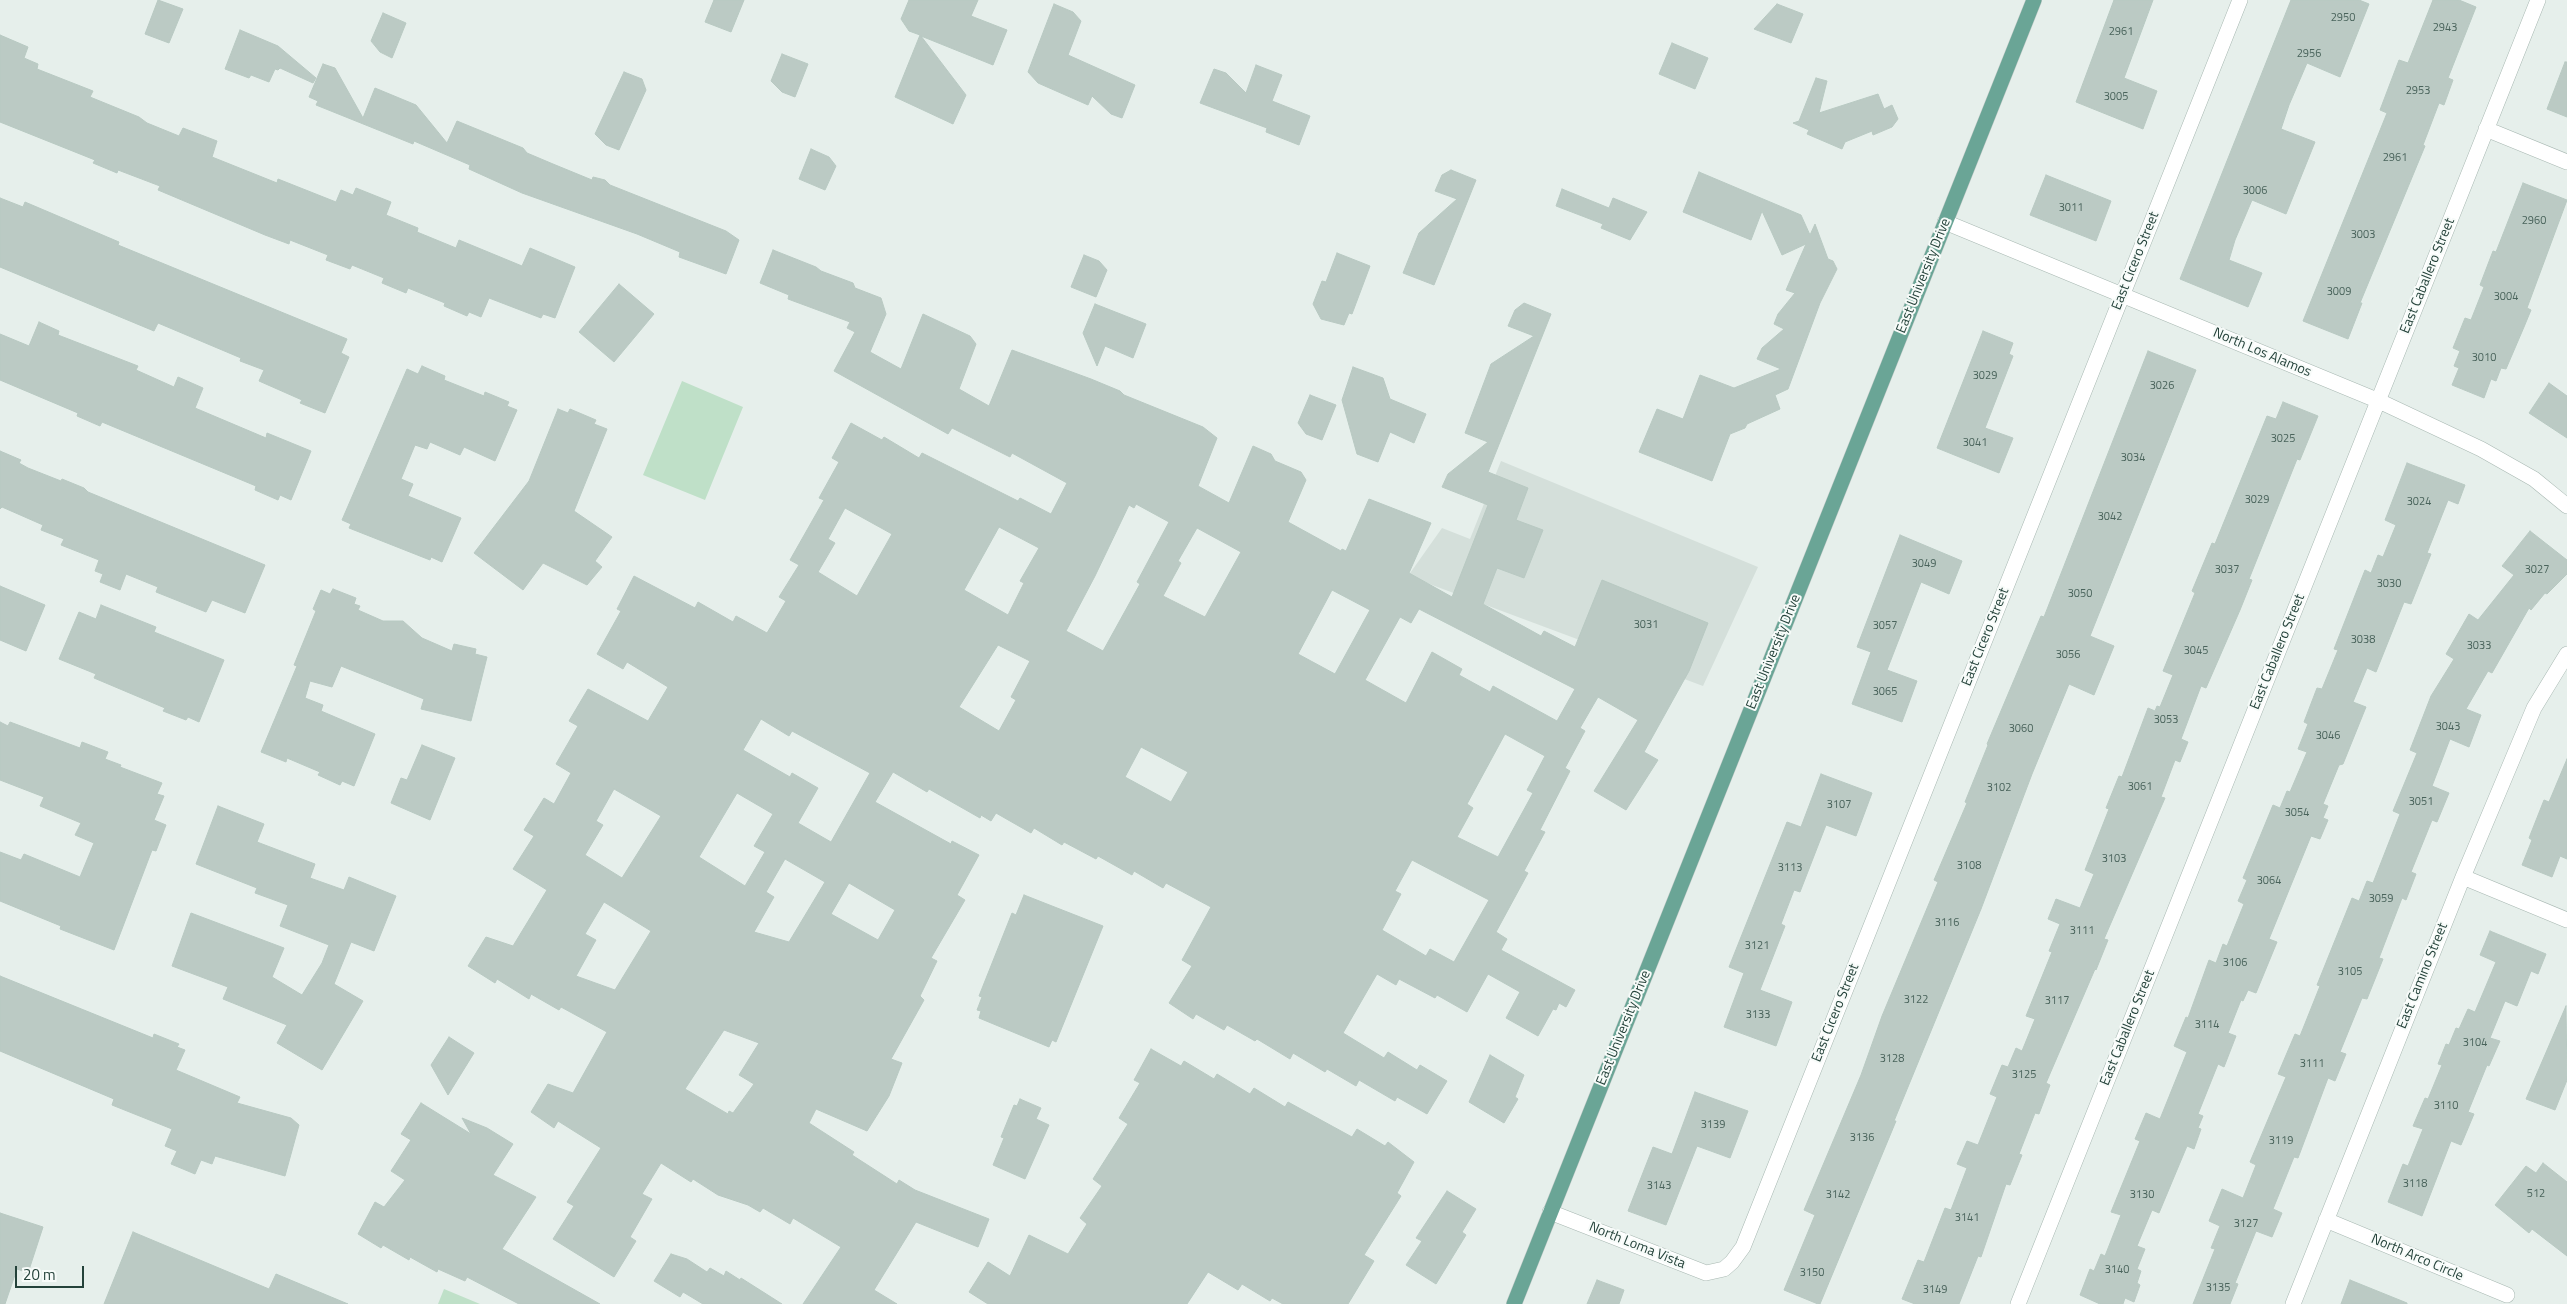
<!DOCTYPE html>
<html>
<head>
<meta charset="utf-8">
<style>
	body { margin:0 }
	#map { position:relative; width:2567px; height:1304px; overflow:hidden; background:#e6efeb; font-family:"Titillium Web",sans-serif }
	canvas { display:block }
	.scale { position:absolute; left:15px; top:1266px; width:69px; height:22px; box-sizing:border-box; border:2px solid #24423a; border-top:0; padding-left:6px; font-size:15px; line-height:18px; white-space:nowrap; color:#24423a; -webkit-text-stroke:4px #f7fbf9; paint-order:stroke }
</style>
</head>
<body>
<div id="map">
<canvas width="2567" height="1304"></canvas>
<div class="scale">20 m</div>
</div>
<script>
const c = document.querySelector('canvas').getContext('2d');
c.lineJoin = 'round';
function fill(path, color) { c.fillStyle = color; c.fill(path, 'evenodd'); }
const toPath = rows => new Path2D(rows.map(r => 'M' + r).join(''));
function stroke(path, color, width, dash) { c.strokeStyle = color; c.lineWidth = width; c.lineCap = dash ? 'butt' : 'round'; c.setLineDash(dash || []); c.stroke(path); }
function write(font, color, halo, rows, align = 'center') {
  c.font = font + ' "Titillium Web",sans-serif'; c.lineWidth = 4; c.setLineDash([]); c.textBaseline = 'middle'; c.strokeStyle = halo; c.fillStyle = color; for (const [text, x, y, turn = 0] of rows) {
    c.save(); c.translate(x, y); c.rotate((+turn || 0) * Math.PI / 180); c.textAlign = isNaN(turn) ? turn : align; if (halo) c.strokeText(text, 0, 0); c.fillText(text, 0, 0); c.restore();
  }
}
fill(toPath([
	[1501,461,1758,567,1703,686,1408,576,1442,528,1470,539]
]), '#d4dfda');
fill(toPath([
	[682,381,743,407,705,500,643,475],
	[444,1289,480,1304,438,1304]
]), '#bfe0c8');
const building = toPath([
	[158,0,183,9,169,43,145,34,158,0],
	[714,0,744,0,731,32,705,22,714,0],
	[909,0,978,0,971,16,1007,30,993,65,921,36,966,95,953,124,895,97,920,35,909,31,901,19,909,0],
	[2114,0,2153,0,2124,78,2157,91,2143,129,2076,102,2114,0],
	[2291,0,2359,0,2369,4,2340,77,2307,63,2289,105,2281,129,2315,142,2286,214,2252,200,2235,240,2229,260,2262,273,2248,307,2180,279,2291,0],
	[2433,0,2459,0,2476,7,2448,78,2453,80,2444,105,2439,103,2423,145,2425,146,2360,303,2362,303,2348,339,2303,321,2387,113,2380,110,2399,60,2408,63,2433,0],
	[1054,4,1073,12,1081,21,1068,55,1135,85,1122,118,1111,114,1092,96,1088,105,1038,83,1028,72,1054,4],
	[1777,4,1803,14,1791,43,1754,29,1777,4],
	[383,13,406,23,392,58,380,52,371,41,383,13],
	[240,30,278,46,316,78,313,83,280,68,278,70,275,69,269,82,251,75,249,78,225,69,240,30],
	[0,35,28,47,24,58,38,64,37,69,93,91,90,97,139,117,147,123,179,136,183,128,217,141,212,157,277,183,278,179,336,202,341,190,353,195,356,188,391,202,386,215,418,228,417,232,456,248,459,240,522,266,530,248,575,267,555,318,543,314,541,318,489,298,481,317,469,312,467,316,444,306,445,303,408,288,406,293,382,283,384,278,352,265,350,269,326,260,328,255,290,240,289,244,265,235,158,190,160,186,118,170,117,173,93,163,95,160,0,122,0,35],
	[1672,43,1708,58,1695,89,1659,74,1672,43],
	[782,54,808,64,795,97,782,92,771,81,782,54],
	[2565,62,2567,62,2567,117,2547,109,2565,62],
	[323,64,335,68,363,118,375,88,416,105,447,143,457,121,523,148,527,153,553,164,592,180,593,177,605,180,610,185,726,231,739,240,726,274,679,257,680,252,637,234,522,193,469,169,470,165,414,141,413,144,316,105,318,101,309,97,323,64],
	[1256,65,1282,75,1272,101,1310,116,1299,145,1266,132,1267,128,1200,103,1214,69,1226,73,1246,93,1256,65],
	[624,72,642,79,646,90,619,150,606,145,595,134,624,72],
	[1816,78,1827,81,1819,113,1878,94,1884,109,1892,105,1898,119,1892,127,1873,135,1872,131,1845,142,1842,149,1807,134,1809,130,1793,123,1799,121,1816,78],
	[811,149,829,157,836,166,825,190,799,179,811,149],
	[1451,170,1476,180,1434,285,1403,273,1419,233,1457,199,1435,191,1442,175,1451,170],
	[1699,172,1801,215,1810,235,1815,224,1828,259,1833,261,1837,269,1820,303,1788,389,1775,395,1780,409,1747,424,1745,428,1730,434,1712,481,1639,452,1657,409,1683,419,1700,375,1734,388,1781,369,1757,359,1762,348,1784,329,1774,324,1778,314,1795,293,1786,290,1806,244,1782,255,1762,211,1751,240,1683,212,1699,172],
	[2046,175,2111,201,2096,241,2030,215,2046,175],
	[2523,183,2567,200,2527,308,2531,310,2524,327,2506,369,2501,368,2496,381,2491,379,2484,398,2452,385,2459,368,2454,366,2460,351,2453,348,2465,318,2471,320,2484,287,2480,285,2493,251,2496,252,2523,183],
	[1562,189,1609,208,1613,198,1647,212,1630,240,1601,228,1603,224,1556,206,1562,189],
	[0,198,23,207,25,202,119,242,118,245,347,339,341,353,349,357,325,413,300,403,302,400,259,381,264,370,240,361,241,358,158,323,154,331,0,267,0,198],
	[773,250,816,267,821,271,853,283,855,288,881,298,886,314,870,352,901,369,923,314,970,336,976,344,959,389,989,406,1012,350,1091,379,1120,391,1124,395,1203,427,1217,438,1198,486,1229,503,1253,446,1271,454,1275,461,1301,472,1306,480,1288,522,1341,551,1342,549,1346,551,1369,499,1431,523,1409,573,1452,597,1488,505,1442,487,1448,474,1488,442,1465,433,1491,364,1534,336,1508,326,1515,310,1524,303,1551,314,1488,472,1528,488,1516,520,1543,530,1524,578,1497,568,1483,604,1541,636,1544,631,1575,647,1602,580,1708,623,1689,671,1644,752,1658,760,1626,810,1594,791,1638,720,1598,697,1580,728,1585,731,1565,768,1570,771,1540,830,1545,832,1524,871,1528,873,1496,932,1507,939,1501,950,1575,990,1566,1007,1559,1003,1556,1010,1553,1009,1538,1036,1506,1018,1520,992,1488,974,1467,1012,1437,995,1435,998,1399,979,1396,985,1377,974,1343,1033,1384,1058,1388,1052,1417,1070,1420,1065,1447,1081,1427,1114,1397,1097,1395,1101,1359,1080,1356,1086,1327,1069,1325,1072,1293,1053,1290,1059,1257,1039,1255,1041,1227,1025,1224,1030,1196,1014,1193,1019,1169,1003,1192,966,1182,960,1211,907,1166,883,1163,888,1134,871,1132,875,1098,856,1096,859,1064,842,1062,845,1034,828,1031,833,996,813,991,821,981,815,980,818,929,789,927,792,893,772,875,802,951,844,952,841,979,855,957,895,965,900,931,958,937,961,920,996,924,1000,891,1059,902,1063,889,1096,867,1131,816,1109,809,1123,854,1152,852,1155,897,1184,899,1180,915,1190,989,1219,978,1247,916,1222,874,1290,897,1304,803,1304,841,1247,793,1218,790,1224,763,1208,760,1212,748,1205,718,1195,693,1179,691,1182,661,1163,642,1194,652,1199,630,1237,636,1241,614,1277,553,1239,574,1206,567,1202,601,1148,558,1121,554,1128,531,1112,548,1084,573,1093,607,1032,561,1007,559,1010,531,994,529,999,497,979,495,983,468,966,486,937,513,946,547,890,513,869,534,836,524,830,544,798,554,804,571,773,556,764,578,726,569,721,588,689,648,721,668,687,627,662,623,669,597,654,621,611,617,609,634,576,695,608,698,602,733,622,736,616,767,633,786,601,779,597,799,565,790,560,824,500,819,498,839,462,832,458,851,423,882,440,884,437,919,458,922,453,1018,501,1020,498,1051,514,1067,483,1012,453,1010,457,952,428,948,434,834,371,855,332,847,328,850,322,788,299,789,295,760,283,773,250],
	[1136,504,1169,522,1137,582,1140,584,1103,651,1066,631,1095,576,1129,505,1134,508,1136,504],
	[845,508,892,534,857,596,818,572,835,543,828,539,845,508],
	[999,527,1039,548,1020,581,1024,583,1008,615,964,590,999,527],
	[1197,528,1241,552,1205,617,1163,596,1181,563,1178,561,1197,528],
	[1332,590,1370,610,1335,674,1298,654,1332,590],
	[1419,609,1575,689,1557,721,1493,686,1490,692,1459,675,1462,669,1432,652,1406,703,1365,680,1400,617,1411,623,1419,609],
	[998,645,1030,661,1011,697,1016,700,999,731,959,707,998,645],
	[761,719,789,736,792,731,870,773,831,842,798,823,818,788,792,773,790,777,743,750,761,719],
	[1505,734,1545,756,1527,790,1533,793,1498,857,1457,837,1473,808,1467,804,1505,734],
	[1141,747,1188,772,1171,802,1125,777,1141,747],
	[614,789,661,816,622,878,585,855,603,825,596,821,614,789],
	[737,793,773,814,754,846,765,852,745,886,699,857,737,793],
	[785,859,825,882,789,942,754,932,774,897,766,892,785,859],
	[1412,860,1489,900,1454,962,1430,949,1426,956,1382,930,1401,894,1395,891,1412,860],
	[849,883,895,910,878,940,831,914,849,883],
	[604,902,651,931,615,990,576,976,596,940,585,934,604,902],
	[724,1030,759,1043,739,1075,754,1084,733,1113,729,1111,728,1114,685,1089,724,1030],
	[1337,253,1370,266,1352,314,1349,313,1344,325,1321,319,1313,304,1322,281,1326,282,1337,253],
	[1084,255,1099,261,1107,270,1096,297,1071,287,1084,255],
	[619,284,654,314,614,362,579,332,619,284],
	[1095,304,1146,324,1133,358,1105,346,1097,366,1083,333,1095,304],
	[39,322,59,331,58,335,138,366,136,370,174,387,178,377,203,388,195,408,266,438,267,433,311,451,291,500,280,495,278,500,255,490,256,486,102,422,100,426,77,416,78,413,0,380,0,334,29,346,39,322],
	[1983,331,2013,343,2009,354,2013,356,1985,428,2013,438,1999,473,1937,448,1983,331],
	[2148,351,2196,370,2090,636,2114,646,2094,695,2069,684,2032,774,1981,909,1894,1121,1896,1121,1820,1304,1818,1304,1784,1290,1815,1215,1804,1210,1861,1075,1882,1016,1938,882,1934,880,1967,803,1965,802,1988,745,1987,744,2041,616,2044,617,2148,351],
	[422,366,445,376,444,380,484,396,485,392,509,402,507,406,517,410,495,461,464,447,460,455,430,442,427,449,415,445,401,479,413,484,408,496,461,518,442,562,431,557,430,560,349,528,351,524,342,520,407,369,418,374,422,366],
	[1353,367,1383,378,1390,399,1426,414,1414,443,1390,432,1378,462,1357,454,1342,400,1353,367],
	[2549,383,2567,396,2567,438,2529,413,2549,383],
	[1310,395,1336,405,1322,440,1306,434,1298,423,1310,395],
	[2283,402,2318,416,2300,460,2297,459,2249,579,2252,580,2240,610,2206,688,2201,686,2181,739,2188,742,2180,762,2175,760,2161,797,2165,798,2104,939,2108,940,2096,970,2095,969,2046,1083,2050,1085,2039,1114,2035,1113,2019,1154,2022,1155,2010,1185,2006,1184,1981,1257,1978,1256,1959,1304,1915,1304,1902,1299,1918,1260,1924,1262,1945,1208,1951,1210,1967,1168,1957,1164,1967,1141,1978,1145,1997,1097,1990,1094,2002,1065,2008,1067,2016,1048,2022,1051,2035,1019,2026,1016,2052,952,2049,951,2060,924,2048,919,2056,899,2080,908,2094,874,2085,870,2109,809,2106,808,2119,776,2122,777,2148,708,2155,711,2157,706,2160,707,2173,675,2163,671,2195,593,2192,591,2212,543,2215,544,2267,416,2276,419,2283,402],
	[558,409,568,413,570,409,596,420,594,424,607,429,574,511,612,537,595,561,602,567,587,585,543,563,523,590,474,553,529,481,558,409],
	[0,451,21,460,19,463,28,468,61,481,62,479,84,488,88,492,265,565,245,613,212,600,206,612,156,592,158,587,126,574,120,590,100,582,103,574,95,571,99,560,61,545,64,539,41,530,43,525,2,507,0,509,0,451],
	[2407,463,2465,485,2458,504,2448,500,2427,553,2431,554,2411,604,2404,602,2376,672,2367,668,2353,702,2366,707,2343,764,2339,765,2323,804,2328,806,2323,818,2328,820,2320,839,2311,836,2269,939,2277,942,2256,993,2248,990,2243,1001,2241,1000,2228,1033,2236,1036,2224,1067,2218,1064,2198,1114,2203,1116,2198,1128,2201,1129,2194,1149,2187,1146,2159,1213,2152,1210,2137,1246,2145,1249,2137,1269,2141,1271,2137,1283,2140,1285,2134,1302,2125,1298,2123,1304,2100,1304,2080,1295,2090,1269,2094,1271,2101,1254,2105,1256,2121,1215,2111,1212,2140,1141,2135,1139,2146,1113,2160,1119,2187,1052,2174,1046,2186,1017,2188,1018,2209,960,2216,963,2223,944,2227,946,2244,904,2238,901,2247,880,2243,878,2273,805,2280,808,2287,791,2290,792,2307,752,2298,749,2308,724,2304,722,2317,688,2322,689,2338,650,2334,649,2365,570,2371,573,2378,555,2383,557,2396,525,2385,520,2407,463],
	[2530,531,2567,560,2567,574,2547,594,2545,593,2531,610,2529,608,2492,673,2488,671,2466,709,2481,715,2469,747,2450,739,2432,786,2449,793,2437,822,2432,820,2411,872,2416,874,2406,900,2402,898,2379,958,2383,959,2367,999,2362,998,2340,1052,2346,1054,2335,1081,2328,1078,2298,1158,2294,1157,2273,1209,2282,1213,2272,1237,2256,1231,2235,1283,2238,1284,2230,1304,2193,1304,2215,1249,2211,1248,2220,1226,2209,1221,2222,1189,2243,1198,2256,1165,2250,1162,2286,1077,2278,1074,2295,1034,2300,1036,2320,986,2317,985,2352,898,2359,901,2367,881,2373,883,2400,814,2393,811,2417,753,2410,750,2431,696,2454,659,2446,654,2469,614,2478,620,2514,575,2502,566,2530,531],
	[1900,535,1962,561,1949,594,1921,582,1887,670,1917,681,1902,722,1852,704,1871,652,1857,647,1900,535],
	[0,586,45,605,26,651,0,640,0,586],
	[333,589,356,598,354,604,360,606,358,610,383,621,403,621,422,638,452,651,454,644,476,649,475,654,487,657,471,721,421,709,424,699,341,666,332,687,310,681,305,698,323,705,321,711,375,734,354,786,342,781,340,785,318,775,320,772,287,758,286,762,261,752,297,666,294,665,316,611,313,609,321,590,330,594,333,589],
	[101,605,156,627,154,632,224,660,199,722,188,717,186,720,163,711,165,708,94,678,96,674,59,659,79,612,96,619,101,605],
	[0,722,8,726,10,722,80,748,82,742,108,752,105,759,121,765,120,767,162,783,157,794,164,796,154,820,166,825,156,851,152,850,114,950,60,929,61,926,0,901,0,852,21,860,24,854,80,877,94,843,75,835,81,823,40,806,44,797,0,780,0,722],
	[422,745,455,758,430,820,391,803,401,778,407,780,422,745],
	[2567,759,2567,859,2560,856,2552,877,2522,865,2532,840,2529,838,2544,800,2549,802,2567,759],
	[1821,774,1872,793,1856,836,1826,825,1800,892,1794,890,1781,924,1785,926,1760,990,1792,1002,1776,1046,1724,1027,1744,973,1729,967,1787,822,1801,827,1821,774],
	[218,806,264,824,257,842,315,864,310,878,344,890,349,877,396,896,374,951,351,942,334,984,363,1001,322,1070,277,1043,287,1025,223,999,228,987,172,966,191,913,284,948,272,977,302,995,322,963,329,945,280,926,288,905,255,893,257,888,196,864,218,806],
	[1024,895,1103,926,1056,1042,1052,1040,1049,1047,979,1018,981,1011,977,1010,982,997,979,996,1012,913,1016,915,1024,895],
	[2490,931,2546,954,2538,974,2531,971,2517,1006,2505,1001,2490,1038,2500,1041,2489,1066,2487,1065,2468,1112,2474,1114,2461,1145,2451,1141,2422,1216,2388,1202,2403,1164,2408,1166,2423,1129,2413,1126,2425,1098,2428,1099,2442,1065,2438,1064,2446,1044,2449,1045,2456,1028,2459,1029,2468,1009,2475,1012,2496,962,2480,955,2490,931],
	[0,976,153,1038,154,1034,179,1044,177,1047,185,1050,176,1070,240,1097,237,1103,291,1118,299,1125,285,1176,215,1156,212,1164,201,1160,195,1174,171,1164,177,1151,165,1146,172,1129,112,1105,114,1099,0,1051,0,976],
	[2566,1006,2567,1080,2555,1110,2526,1099,2566,1006],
	[449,1037,474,1053,448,1095,431,1065,449,1037],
	[1151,1049,1181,1066,1184,1061,1214,1079,1217,1074,1250,1094,1254,1088,1285,1107,1288,1102,1352,1137,1357,1129,1385,1146,1388,1142,1414,1162,1397,1193,1401,1196,1364,1255,1374,1261,1348,1304,1283,1304,1272,1298,1270,1301,1242,1284,1238,1290,1208,1272,1187,1304,988,1304,969,1292,988,1262,1010,1276,1029,1235,1068,1254,1087,1224,1080,1218,1102,1186,1093,1179,1128,1124,1119,1118,1140,1083,1134,1080,1151,1049],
	[1490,1055,1524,1075,1515,1097,1518,1099,1504,1123,1469,1102,1490,1055],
	[1695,1092,1748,1111,1730,1158,1697,1146,1666,1225,1628,1211,1653,1147,1672,1154,1695,1092],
	[1020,1099,1041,1108,1036,1119,1049,1125,1025,1179,993,1165,1004,1138,1001,1137,1014,1105,1017,1106,1020,1099],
	[421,1103,471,1134,462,1118,487,1128,513,1144,493,1175,536,1197,502,1249,600,1304,519,1304,467,1277,465,1281,438,1269,437,1272,410,1257,409,1260,383,1245,381,1248,358,1234,375,1202,384,1207,405,1180,391,1171,411,1140,401,1134,421,1103],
	[2543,1163,2567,1182,2567,1256,2532,1229,2529,1233,2495,1205,2526,1166,2536,1173,2543,1163],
	[1447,1191,1476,1209,1462,1232,1466,1235,1436,1284,1406,1265,1422,1241,1416,1238,1447,1191],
	[0,1213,43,1227,28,1273,17,1269,5,1304,0,1304,0,1213],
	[133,1232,269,1289,276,1274,348,1304,104,1304,133,1232],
	[671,1254,687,1259,707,1272,710,1268,724,1276,726,1271,740,1280,741,1278,782,1304,703,1304,683,1292,680,1297,654,1281,671,1254],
	[1597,1280,1624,1290,1619,1304,1587,1304,1597,1280],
	[2350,1280,2407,1303,2407,1304,2341,1304,2350,1280]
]);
fill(building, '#bbcac4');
stroke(building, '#b8c9c2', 1);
const minor = toPath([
	[2486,129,2567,162],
	[1945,222,2379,401,2481,449,2534,479,2567,506],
	[2463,877,2567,920],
	[1550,1212,1706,1273,1724,1269,1732,1262,1743,1247,2240,0],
	[2326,1220,2507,1295],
	[2018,1304,2538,0],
	[2293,1304,2463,877,2534,708,2567,654]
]);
const major = toPath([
	[1514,1304,2034,0]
]);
stroke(minor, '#a8b8b2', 16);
stroke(major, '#c2cac8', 16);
stroke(minor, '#fff', 15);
stroke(major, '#6aa596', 15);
write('11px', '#4a645c', null, [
	["2950",2343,18],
	["2943",2445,28],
	["2961",2121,32],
	["2956",2309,54],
	["2953",2418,91],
	["3005",2116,97],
	["2961",2395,158],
	["3006",2255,191],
	["3011",2071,208],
	["2960",2534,221],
	["3003",2363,235],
	["3009",2339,292],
	["3004",2506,297],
	["3010",2484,358],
	["3029",1985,376],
	["3026",2162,386],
	["3025",2283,439],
	["3041",1975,443],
	["3034",2133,458],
	["3029",2257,500],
	["3024",2419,502],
	["3042",2110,517],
	["3049",1924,564],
	["3037",2227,570],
	["3027",2537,570],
	["3030",2389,584],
	["3050",2080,594],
	["3031",1646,625],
	["3057",1885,626],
	["3038",2363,640],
	["3033",2479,646],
	["3045",2196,651],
	["3056",2068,655],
	["3065",1885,692],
	["3053",2166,720],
	["3043",2448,727],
	["3060",2021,729],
	["3046",2328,736],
	["3061",2140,787],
	["3102",1999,788],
	["3051",2421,802],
	["3107",1839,805],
	["3054",2297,813],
	["3103",2114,859],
	["3108",1969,866],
	["3113",1790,868],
	["3064",2269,881],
	["3059",2381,899],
	["3116",1947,923],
	["3111",2082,931],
	["3121",1757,946],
	["3106",2235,963],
	["3105",2350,972],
	["3122",1916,1000],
	["3117",2057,1001],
	["3133",1758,1015],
	["3114",2207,1025],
	["3104",2475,1043],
	["3128",1892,1059],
	["3111",2312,1064],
	["3125",2024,1075],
	["3110",2446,1106],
	["3139",1713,1125],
	["3136",1862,1138],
	["3119",2281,1141],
	["3118",2415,1184],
	["3143",1659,1186],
	["512",2536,1194],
	["3142",1838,1195],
	["3130",2142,1195],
	["3141",1967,1218],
	["3127",2246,1224],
	["3140",2117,1270],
	["3150",1812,1273],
	["3135",2218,1288],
	["3149",1935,1290]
]);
write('14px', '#24423a', '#f7fbf9', [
	["East Cicero Street",2136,261,-68],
	["East University Drive",1924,276,-68],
	["East Caballero Street",2428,276,-68],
	["North Los Alamos",2262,353,23],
	["East Cicero Street",1986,637,-68],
	["East University Drive",1774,652,-68],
	["East Caballero Street",2278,652,-68],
	["East Camino Street",2423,976,-68],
	["East Cicero Street",1836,1013,-68],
	["East University Drive",1624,1028,-68],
	["East Caballero Street",2128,1028,-68],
	["North Loma Vista",1637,1246,22],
	["North Arco Circle",2417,1258,23]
]);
</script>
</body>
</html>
